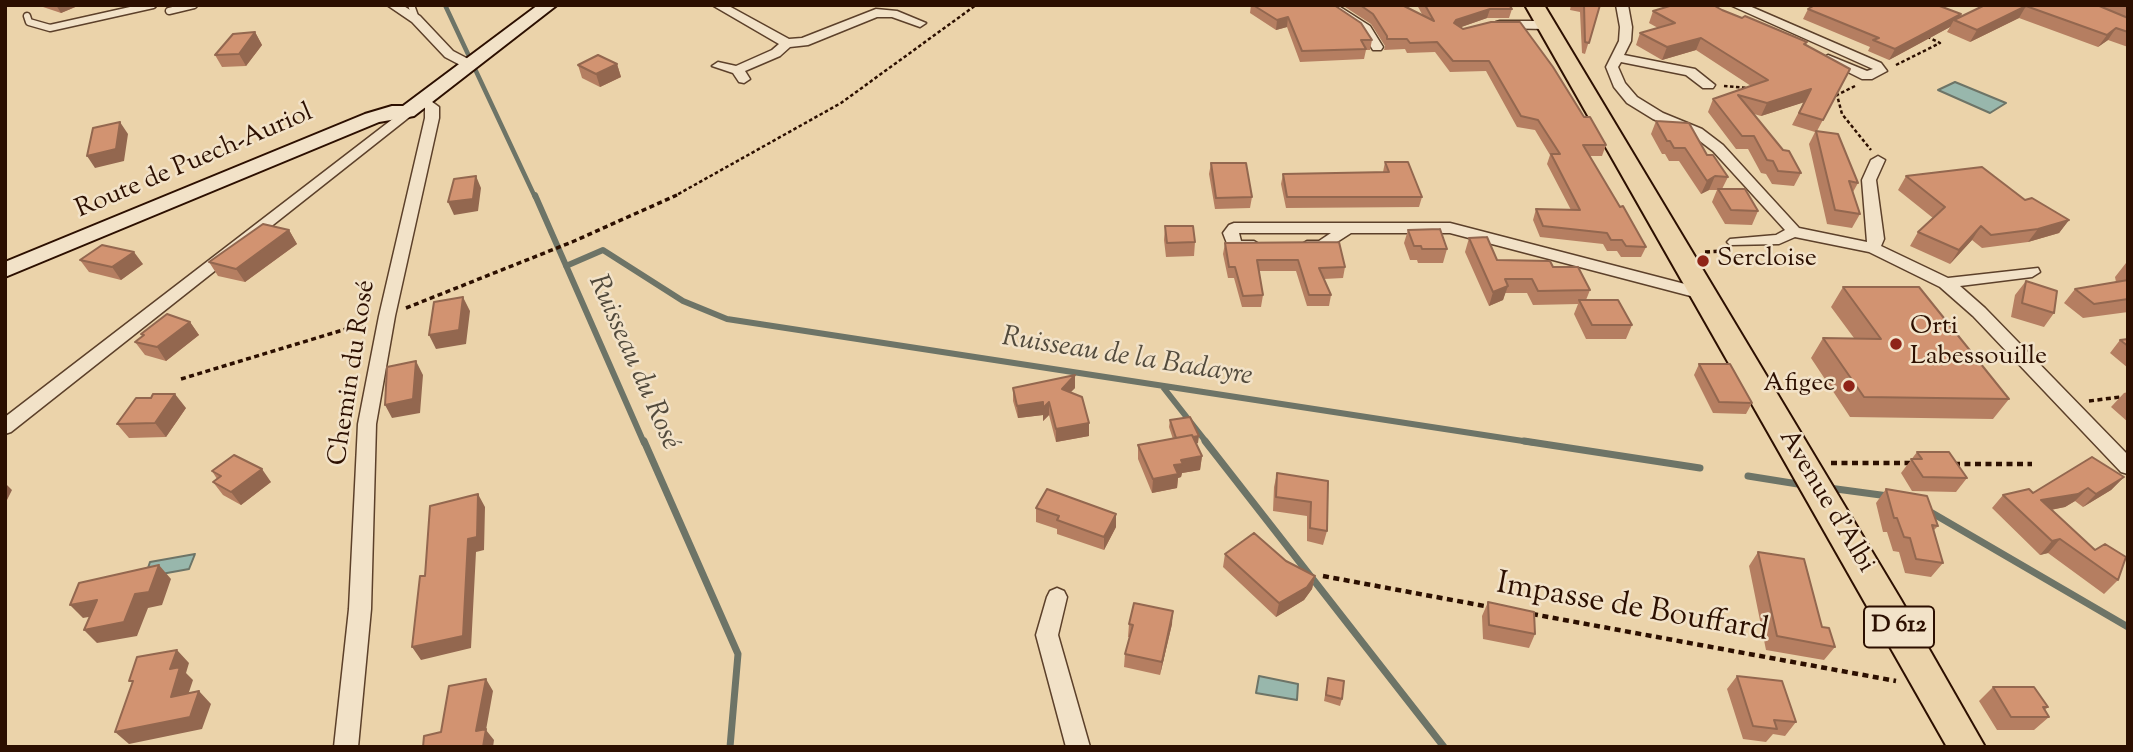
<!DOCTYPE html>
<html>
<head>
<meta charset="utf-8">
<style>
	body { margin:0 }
	#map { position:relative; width:2133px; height:752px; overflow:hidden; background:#ebd3aa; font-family:"Sorts Mill Goudy",serif }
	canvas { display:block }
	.frame { position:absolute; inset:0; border:7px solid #2c0f00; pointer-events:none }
</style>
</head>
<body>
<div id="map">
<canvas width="2133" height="752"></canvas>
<div class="frame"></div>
</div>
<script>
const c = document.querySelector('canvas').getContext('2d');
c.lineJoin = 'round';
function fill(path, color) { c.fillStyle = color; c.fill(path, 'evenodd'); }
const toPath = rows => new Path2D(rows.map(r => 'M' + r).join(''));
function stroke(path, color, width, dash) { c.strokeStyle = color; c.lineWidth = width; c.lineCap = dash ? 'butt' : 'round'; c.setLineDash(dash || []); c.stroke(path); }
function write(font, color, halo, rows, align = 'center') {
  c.font = font + ' "Sorts Mill Goudy",serif'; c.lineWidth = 5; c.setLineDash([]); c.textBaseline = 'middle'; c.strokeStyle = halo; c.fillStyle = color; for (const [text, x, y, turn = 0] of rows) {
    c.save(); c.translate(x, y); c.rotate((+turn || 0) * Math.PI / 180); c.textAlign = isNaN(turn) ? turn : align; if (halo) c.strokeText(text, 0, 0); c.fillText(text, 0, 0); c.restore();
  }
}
const water = toPath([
	[1955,82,2006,103,1990,113,1938,90,1955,82],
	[195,554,189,569,145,577,150,562,195,554],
	[1259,676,1298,684,1297,700,1256,693,1259,676]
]);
fill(water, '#98b7ac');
stroke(water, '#6d7467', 2);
stroke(toPath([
	[445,5,535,197]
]), '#6d7467', 4.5);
stroke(toPath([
	[535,195,644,443],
	[566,266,603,250,683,301,727,319,1536,443],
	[1163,387,1207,443]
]), '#6d7467', 6);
stroke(toPath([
	[644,441,738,654,730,747],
	[1205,441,1444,747],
	[1524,441,1700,468],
	[1748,476,1804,485],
	[1829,488,1888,496],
	[1927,510,2128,627]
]), '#6d7467', 7);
const lane = toPath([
	[411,5,416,19],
	[169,11,194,5],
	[27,16,29,22,50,28,153,5]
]);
const street = toPath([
	[387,5,402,5,420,16,453,51,474,62,474,68,466,68,445,57,412,22,387,5],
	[712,5,727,5,789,39,802,38,876,9,897,11,926,23,920,27,892,17,877,17,808,45,790,47,780,56,745,71,750,79,744,83,739,82,733,73,712,66,718,62,736,66,772,50,779,44,712,5],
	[1322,5,1337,5,1370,26,1383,47,1381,50,1373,50,1361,31,1322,5],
	[1616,5,1628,5,1632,27,1631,41,1624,55,1695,69,1715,85,1713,88,1703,88,1686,75,1621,62,1618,67,1625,83,1637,97,1663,113,1702,129,1723,145,1799,228,1867,242,1862,180,1871,160,1878,156,1885,160,1876,180,1884,239,1881,246,1948,278,2038,268,2040,272,2032,277,1960,286,1985,308,2128,455,2128,474,2121,472,1973,316,1940,287,1869,252,1795,237,1779,244,1730,245,1727,242,1730,239,1776,235,1785,230,1713,151,1692,135,1653,119,1627,103,1614,87,1606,67,1619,41,1620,27,1616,5],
	[1730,5,1747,5,1881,63,1887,71,1872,79,1862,79,1822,59,1828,55,1867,71,1873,69,1730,5],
	[1500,21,1546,21,1552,25,1546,29,1496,28,1496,22,1500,21],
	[424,96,439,107,439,118,395,316,376,424,371,609,358,747,334,747,349,609,358,424,379,316,425,118,425,108,417,100,424,96],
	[407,108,412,109,412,115,11,432,5,434,5,417,407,108],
	[1234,223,1450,223,1708,290,1710,294,1702,299,1450,233,1351,233,1323,251,1307,251,1299,246,1307,241,1319,241,1331,233,1239,233,1241,241,1254,241,1262,246,1254,251,1238,251,1228,246,1223,233,1229,225,1234,223],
	[1057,588,1064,591,1067,597,1058,635,1090,747,1066,747,1036,635,1047,597,1050,591,1057,588]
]);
const secondary = toPath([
	[538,5,557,5,414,116,379,122,5,277,5,262,365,114,392,106,403,106,538,5]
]);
const primary = toPath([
	[1525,5,1544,5,1901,600,1985,747,1947,747,1525,5]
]);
stroke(lane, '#5c402a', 9);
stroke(street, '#5c402a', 3);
stroke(secondary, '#2c0f00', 4);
stroke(primary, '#2c0f00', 4);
stroke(toPath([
	[1896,65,1940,43,1926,36],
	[1724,86,1748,88],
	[1855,86,1837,95,1842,114,1871,150],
	[673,197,841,103,976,5]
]), '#2c0f00', 2.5, [3.5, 2.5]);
stroke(toPath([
	[1705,252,1721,251],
	[406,308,572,242,677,195],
	[181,379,366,323],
	[2089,401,2128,396]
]), '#2c0f00', 3.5, [5, 3.5]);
stroke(toPath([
	[1831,463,1911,463],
	[1954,464,2032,464],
	[1323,576,1490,607],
	[1532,614,1896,681]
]), '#2c0f00', 4.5, [6, 4.5]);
stroke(lane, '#f2e2c8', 6);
fill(street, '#f2e2c8');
fill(secondary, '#f2e2c8');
fill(primary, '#ebd3aa');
fill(toPath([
	[37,5,80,5,61,13],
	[1251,5,1334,5,1372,40,1370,50,1366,50,1364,59,1300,62,1287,27,1276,30,1250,13],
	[1342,5,1402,5,1423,16,1417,5,1509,5,1512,9,1509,18,1487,18,1461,27,1584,117,1606,145,1602,156,1589,156,1620,207,1646,247,1641,257,1621,257,1617,251,1607,251,1603,244,1540,237,1533,220,1536,209,1571,210,1547,164,1550,155,1535,130,1517,127,1486,71,1450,72,1435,52,1407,53,1405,49,1384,50,1385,46,1371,24],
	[1571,5,1600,5,1585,54,1582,53,1580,12,1570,10],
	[1978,5,2128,5,2128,47,2108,40,2098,47,2019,18,1970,42,1947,32,1950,27,1889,60,1868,51,1870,47,1803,19,1808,9,1958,18,1980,8],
	[1722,10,1807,42,1806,45,1850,69,1817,131,1858,183,1853,192,1860,214,1852,228,1827,224,1809,144,1815,132,1792,125,1804,102,1761,116,1754,114,1801,173,1794,186,1772,184,1766,174,1761,173,1748,149,1736,149,1708,112,1713,99,1751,86,1696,50,1662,60,1636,45,1640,33,1658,28,1649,23,1653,11],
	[255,32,262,45,246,66,222,67,215,55],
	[617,64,621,77,600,87,582,78,578,65],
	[1656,121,1707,155,1728,177,1722,189,1758,211,1752,225,1725,224,1712,202,1717,190,1709,190,1701,194,1679,161,1669,161,1665,154,1662,154,1651,134],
	[1385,162,1422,197,1419,207,1286,208,1281,184,1283,174,1383,172],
	[1211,163,1252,197,1250,208,1215,209,1209,174],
	[1906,176,2025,200,2069,220,2059,233,2028,242,1982,248,1972,240,1950,264,1910,246,1918,232,1933,218,1898,190],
	[1165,226,1195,242,1194,256,1166,257,1164,240],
	[289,230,297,244,245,282,218,276,209,262],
	[1408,230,1447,249,1443,263,1418,263,1417,260,1410,260,1404,243],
	[1469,238,1497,260,1553,267,1590,290,1586,300,1632,325,1626,339,1586,339,1574,314,1578,304,1533,305,1527,293,1505,293,1503,300,1489,306,1465,252],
	[1225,243,1345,267,1343,278,1324,279,1331,295,1329,306,1307,306,1296,271,1258,271,1263,295,1261,307,1242,307,1234,278,1228,278,1223,254],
	[80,260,143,264,121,280,89,272],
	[2126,263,2128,264,2128,312,2083,318,2064,303,2075,289,2116,282,2115,277],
	[2026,281,2054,313,2044,327,2011,317,2015,295],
	[1843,287,2009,399,1993,419,1850,417,1811,358,1823,338,1854,338,1831,307],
	[190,322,199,335,166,361,145,355,135,342,143,336,141,334],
	[2128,339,2128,368,2110,353,2120,340],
	[1699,364,1752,403,1746,414,1713,413,1694,375],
	[1013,388,1075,388,1070,392,1089,436,1056,442,1049,415,1043,421,1043,415,1018,418,1013,401],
	[2128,392,2128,422,2111,407,2124,393],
	[186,408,166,437,129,438,117,424],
	[1170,420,1198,443,1196,444,1202,456,1200,470,1182,473,1181,477,1178,478,1177,488,1152,493,1138,459,1138,445,1173,439,1169,427],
	[1917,452,1967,478,1956,492,1912,491,1901,473],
	[212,471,271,482,241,505,223,495,213,482,217,479],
	[1277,473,1328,481,1327,531,1323,545,1307,541,1307,516,1273,511,1274,487],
	[2124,477,2111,490,2083,507,2075,501,2065,507,2051,510,2118,580,2104,594,2048,553,2040,555,1992,508,2003,495,2033,493],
	[1886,489,1938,526,1933,531,1943,563,1931,577,1905,573,1899,552,1893,551,1887,532,1883,532,1876,503],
	[1036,508,1116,527,1104,550,1057,534,1057,529,1036,522],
	[1758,552,1822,627,1835,647,1824,660,1766,650,1749,566],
	[1225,554,1286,561,1315,576,1312,589,1304,600,1276,617,1223,567],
	[1488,602,1535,634,1529,648,1483,639,1482,616],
	[1129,624,1172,624,1160,675,1124,667,1125,654,1130,637,1128,637],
	[1737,676,1796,722,1785,736,1773,734,1766,742,1743,739,1727,689],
	[1328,678,1342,699,1340,706,1324,701],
	[1993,687,2048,707,2045,710,2049,717,2034,730,1997,730,1979,701]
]), '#b57e61');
fill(toPath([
	[56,5,80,5,61,13],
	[2026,6,2019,18,1970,42,1977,30],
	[1490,9,1487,18,1453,30,1454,23,1456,20],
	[1961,14,1957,21,1954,20,1950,27,1889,60,1895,49],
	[1288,17,1287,27,1276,30,1277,20],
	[2116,28,2108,40,2098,47,2107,35],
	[255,32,262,45,246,66,239,54],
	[1701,38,1696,50,1662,60,1667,47],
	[617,64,621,77,600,87,596,74],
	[1811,89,1805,102,1761,116,1767,103],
	[120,122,128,134,124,161,95,168,87,156],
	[476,176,481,188,478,211,454,215,448,202],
	[1715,176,1709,190,1701,194,1707,181],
	[2069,220,2059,233,2028,242,2038,229],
	[1981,226,1972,240,1950,264,1959,250],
	[289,230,297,244,245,282,236,269],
	[134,252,143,264,121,280,112,267],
	[1508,286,1503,300,1489,306,1493,292],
	[463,297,470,311,466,344,436,349,429,335],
	[190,322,199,335,166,361,157,347],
	[416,361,423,375,420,413,392,418,385,405],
	[1075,375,1075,388,1062,401,1062,389],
	[175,394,186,408,166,437,155,423],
	[1043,402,1049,402,1049,415,1043,421,1043,415,1018,418,1017,406],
	[1089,423,1089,436,1056,442,1056,429],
	[1199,436,1198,443,1176,447,1177,440],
	[1202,456,1200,470,1182,473,1181,477,1178,478,1177,488,1152,493,1153,479,1181,460],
	[262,469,271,482,241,505,231,492],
	[2124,477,2111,490,2083,507,2096,494],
	[5,483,12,490,5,504],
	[2088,488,2075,501,2065,507,2029,514,2041,500],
	[478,494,485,507,484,550,476,552,471,648,421,660,412,647,468,539],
	[1116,514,1116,527,1104,550,1104,537],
	[2060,539,2048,553,2040,555,2052,541],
	[159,565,171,579,162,605,148,608,137,636,97,643,84,630,135,594],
	[1315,576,1312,589,1304,600,1276,617,1279,603],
	[97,600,110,613,83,618,70,605],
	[1173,611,1172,624,1160,675,1162,662],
	[177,650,189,663,186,673,193,680,183,710,171,697,170,669],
	[486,679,493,691,486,730,494,740,493,747,483,747,476,731],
	[199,691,211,704,202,729,129,744,115,732]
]), '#93674f');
const building = toPath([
	[1253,5,1334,5,1361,23,1372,40,1361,40,1366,49,1302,51,1288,17,1277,20,1253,5],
	[1360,5,1402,5,1434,21,1425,5,1509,5,1512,9,1490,9,1456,20,1454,23,1463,29,1491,22,1520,22,1553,67,1584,117,1590,117,1606,145,1583,145,1620,207,1623,206,1646,247,1626,246,1622,240,1611,240,1607,233,1543,226,1536,209,1580,210,1551,154,1560,154,1538,120,1521,116,1489,61,1453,61,1437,42,1410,43,1407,39,1387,39,1387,36,1373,14,1360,5],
	[1584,5,1600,5,1589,43,1585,42,1584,5],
	[1673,5,1713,5,1722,10,1742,18,1745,16,1807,42,1804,44,1850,69,1823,120,1799,113,1811,89,1767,103,1738,95,1783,150,1789,151,1801,173,1778,171,1773,161,1767,160,1754,136,1742,136,1713,99,1768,80,1701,38,1667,47,1640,33,1675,23,1653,11,1673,5],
	[1815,5,1937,5,1961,14,1895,49,1873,40,1879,38,1808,9,1815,5],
	[1985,5,2097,5,2128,18,2128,32,2116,28,2107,35,2026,6,1977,30,1954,20,1985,5],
	[255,32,239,54,215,55,233,34,255,32],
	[598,55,617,64,596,74,578,65,598,55],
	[1656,121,1689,123,1707,155,1713,155,1728,177,1715,176,1707,181,1685,148,1674,148,1670,141,1667,141,1656,121],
	[120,122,116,149,87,156,93,128,120,122],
	[1816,131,1838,134,1858,183,1849,181,1860,214,1835,210,1816,131],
	[1385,162,1408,162,1422,197,1287,197,1283,174,1389,172,1385,162],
	[1211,163,1246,163,1252,197,1216,198,1211,163],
	[1982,167,2025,200,2032,198,2069,220,2038,229,1991,235,1981,226,1959,250,1918,232,1945,207,1906,176,1982,167],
	[476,176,473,199,448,202,454,179,476,176],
	[1718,189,1745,189,1758,211,1731,210,1718,189],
	[263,224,289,230,236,269,209,262,263,224],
	[1165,226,1193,226,1195,242,1167,243,1165,226],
	[1440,229,1447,249,1422,249,1421,246,1414,246,1408,230,1440,229],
	[1487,237,1497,260,1550,261,1553,267,1578,267,1590,290,1538,291,1532,279,1505,279,1508,286,1493,292,1469,238,1487,237],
	[1339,242,1345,267,1319,268,1331,295,1309,295,1298,260,1257,260,1263,295,1243,296,1235,267,1229,267,1225,243,1339,242],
	[102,245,134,252,112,267,80,260,102,245],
	[2128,280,2128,299,2094,304,2075,289,2128,280],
	[2026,281,2057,291,2054,313,2022,303,2026,281],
	[1843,287,1919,287,2009,399,1864,397,1823,338,1881,339,1843,287],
	[463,297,459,330,429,335,434,302,463,297],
	[1579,300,1618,300,1632,325,1592,325,1579,300],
	[167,314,190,322,157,347,135,342,144,335,141,334,167,314],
	[2128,339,2128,346,2120,340,2128,339],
	[416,361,413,399,385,405,387,367,416,361],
	[1699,364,1730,364,1752,403,1719,402,1699,364],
	[1075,375,1062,389,1082,397,1089,423,1056,429,1049,402,1043,408,1043,402,1017,406,1013,388,1075,375],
	[153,394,175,394,155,423,117,424,136,398,151,398,153,394],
	[1190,417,1199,436,1193,437,1192,435,1176,438,1170,420,1190,417],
	[1192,435,1202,456,1181,460,1183,464,1174,465,1178,474,1153,479,1138,445,1192,435],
	[1917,452,1949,452,1967,478,1923,477,1911,459,1922,459,1917,452],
	[234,455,262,469,231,492,213,482,221,476,212,471,234,455],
	[2092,457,2124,477,2096,494,2088,488,2078,494,2041,500,2095,550,2105,544,2126,557,2118,580,2060,539,2052,541,2003,495,2029,489,2033,493,2092,457],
	[1277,473,1328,481,1327,531,1310,528,1311,502,1276,497,1277,473],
	[1047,489,1116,514,1104,537,1057,520,1059,516,1036,508,1047,489],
	[1886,489,1927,496,1938,526,1932,525,1943,563,1916,559,1910,538,1904,537,1897,518,1894,518,1886,489],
	[478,494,477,537,468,539,463,636,412,647,420,576,425,576,430,506,478,494],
	[1254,533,1286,561,1315,576,1307,587,1279,603,1225,554,1254,533],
	[1758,552,1804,559,1822,627,1829,628,1835,647,1777,636,1758,552],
	[159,565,149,592,135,594,124,622,84,630,97,600,70,605,79,583,159,565],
	[1488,602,1534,612,1535,634,1489,625,1488,602],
	[1134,603,1173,611,1162,662,1125,654,1133,625,1129,624,1134,603],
	[177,650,170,669,180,667,171,697,199,691,190,717,115,732,133,681,129,681,137,657,177,650],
	[1737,676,1782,681,1796,722,1774,720,1777,729,1753,726,1737,676],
	[1328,678,1344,681,1342,699,1326,695,1328,678],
	[486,679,476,731,486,729,483,747,423,747,424,736,441,732,449,686,486,679],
	[1993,687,2034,687,2048,707,2043,707,2049,717,2011,717,1993,687]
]);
fill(building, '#d29371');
stroke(building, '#93674f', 2);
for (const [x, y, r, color] of [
	[1703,261,7,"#8f2418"],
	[1896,344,7,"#8f2418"],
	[1849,386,7,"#8f2418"]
]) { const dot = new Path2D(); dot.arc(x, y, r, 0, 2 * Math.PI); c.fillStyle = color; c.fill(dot); stroke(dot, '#f2e2c8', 2.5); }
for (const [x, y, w] of [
	[1899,627,70]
]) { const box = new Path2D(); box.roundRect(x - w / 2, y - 20.5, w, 41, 5); c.fillStyle = '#f2e2c8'; c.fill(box); stroke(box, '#2c0f00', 2); }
write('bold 24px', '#2c0f00', null, [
	["D 612",1899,627]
]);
write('26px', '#2c0f00', '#f2e2c8', [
	["Route de Puech-Auriol",195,163,-23],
	["Chemin du Rosé",354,373,-81],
	["Avenue d'Albi",1825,502,59]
]);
write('26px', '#2c0f00', '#f2e2c8', [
	["Sercloise",1717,261],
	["Orti",1910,329],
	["Labessouille",1910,359],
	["Afigec",1835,386,"right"]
], 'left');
write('italic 28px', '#524a3c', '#f2e2c8', [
	["Ruisseau de la Badayre",1127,359,9],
	["Ruisseau du Rosé",632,363,66]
]);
write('32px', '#2c0f00', '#f2e2c8', [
	["Impasse de Bouffard",1632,610,10]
]);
</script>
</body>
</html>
